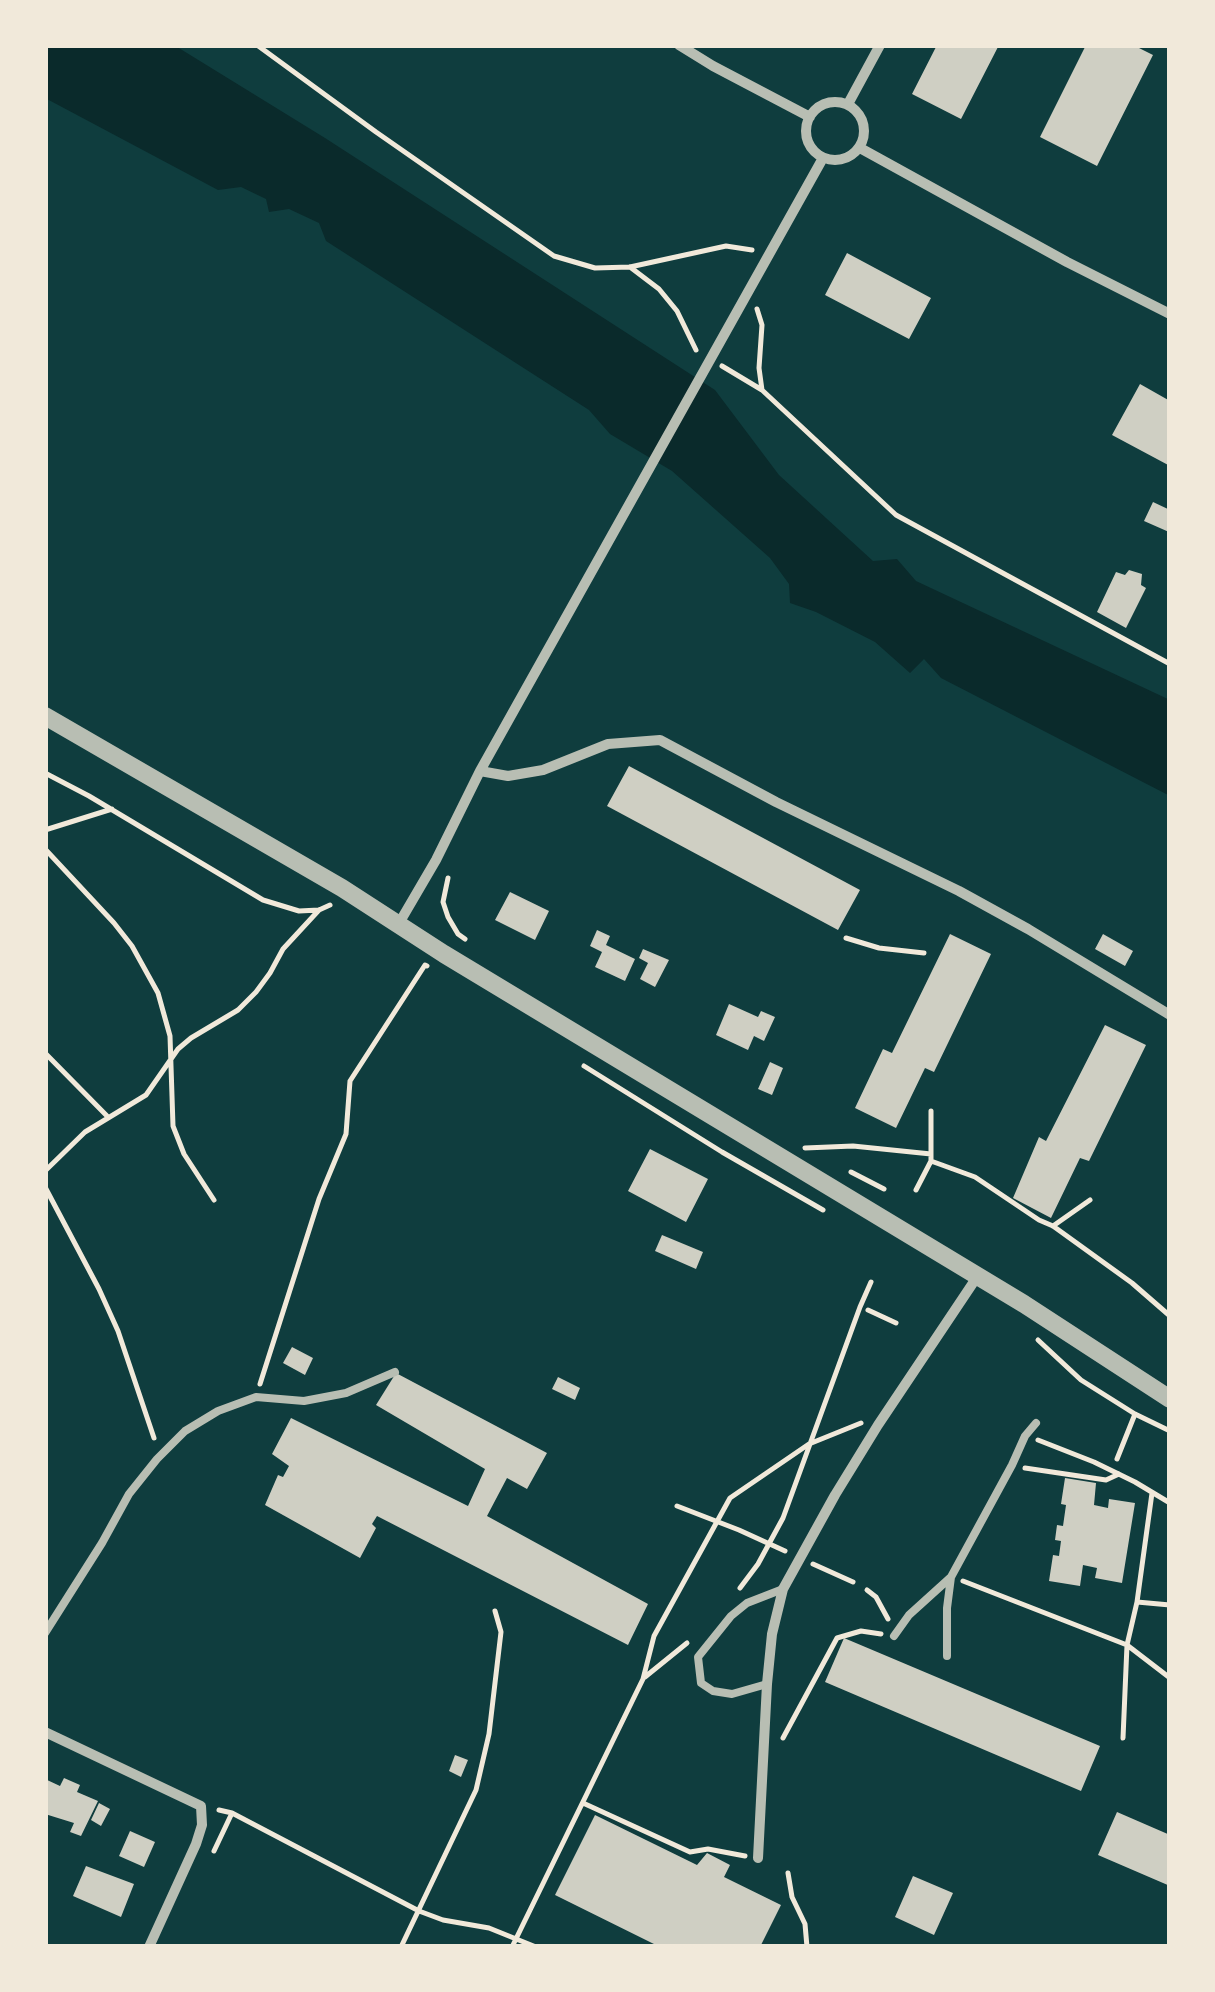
<!DOCTYPE html>
<html>
<head>
<meta charset="utf-8">
<style>
	body { margin:0 }
	#map { position:relative; width:1215px; height:1992px; overflow:hidden; background:#0f3d3e; font-family:"Archivo Narrow",sans-serif }
	canvas { display:block }
	.frame { position:absolute; inset:0; border:48px solid #f1e9da; pointer-events:none }
</style>
</head>
<body>
<div id="map">
<canvas width="1215" height="1992"></canvas>
<div class="frame"></div>
</div>
<script>
const c = document.querySelector('canvas').getContext('2d');
c.lineJoin = 'round';
function fill(path, color) { c.fillStyle = color; c.fill(path, 'evenodd'); }
const toPath = rows => new Path2D(rows.map(r => 'M' + r).join(''));
function stroke(path, color, width, dash) { c.strokeStyle = color; c.lineWidth = width; c.lineCap = dash ? 'butt' : 'round'; c.setLineDash(dash || []); c.stroke(path); }
fill(toPath([
	[45,45,174,45,325,138,715,390,779,475,873,561,897,559,916,581,1170,700,1170,796,941,678,924,659,910,673,875,642,816,612,790,603,789,584,770,558,672,471,610,434,589,410,326,241,319,223,289,209,269,212,266,199,241,187,218,190,45,98]
]), '#0a2a2b');
fill(toPath([
	[937,45,999,45,961,119,912,94],
	[1086,45,1133,45,1153,55,1097,166,1040,137],
	[847,253,931,298,909,339,825,295],
	[1140,384,1170,401,1170,466,1112,435],
	[1153,502,1170,510,1169,532,1144,521],
	[1129,570,1142,574,1141,585,1146,588,1126,628,1097,612,1116,572,1125,575],
	[629,766,860,890,838,930,607,806],
	[510,892,549,911,535,940,495,920],
	[597,930,610,936,606,945,635,959,625,981,595,967,602,952,590,946],
	[950,934,991,954,934,1072,925,1068,896,1128,855,1108,883,1049,892,1053],
	[1103,934,1133,951,1125,966,1095,949],
	[643,949,669,960,655,987,640,979,648,963,639,958],
	[729,1004,758,1017,761,1011,775,1017,764,1041,754,1036,748,1050,716,1035],
	[1105,1025,1146,1045,1089,1161,1080,1158,1051,1218,1013,1198,1039,1137,1046,1141],
	[770,1062,783,1068,772,1095,758,1089],
	[650,1149,708,1179,686,1222,628,1191],
	[662,1235,703,1252,696,1269,655,1251],
	[292,1347,313,1358,305,1375,283,1363],
	[396,1373,547,1453,527,1489,507,1478,487,1516,648,1604,628,1645,377,1516,372,1524,376,1528,360,1558,265,1505,278,1475,283,1477,289,1466,272,1454,291,1418,468,1506,485,1469,376,1405],
	[558,1377,580,1388,575,1400,552,1389],
	[1065,1478,1096,1483,1094,1505,1108,1508,1109,1499,1135,1503,1122,1583,1095,1578,1097,1568,1083,1565,1080,1586,1049,1581,1053,1555,1059,1556,1061,1541,1055,1540,1057,1525,1063,1526,1066,1505,1061,1504],
	[844,1638,1100,1746,1081,1791,825,1682],
	[455,1755,468,1760,461,1777,449,1771],
	[64,1778,80,1785,77,1792,98,1801,81,1836,70,1832,74,1823,45,1814,45,1779,60,1786],
	[99,1803,110,1809,101,1826,91,1820],
	[1117,1812,1170,1835,1170,1886,1098,1855],
	[595,1815,697,1865,707,1853,730,1865,724,1877,781,1905,760,1947,660,1947,555,1895],
	[130,1831,155,1842,144,1867,119,1856],
	[86,1866,134,1884,121,1917,73,1896],
	[913,1876,953,1893,934,1935,895,1917]
]), '#cfcfc3');
stroke(toPath([
	[257,45,376,132,554,256,595,268,630,267,726,246,752,250],
	[630,267,659,289,677,311,696,350],
	[757,309,762,325,759,368,762,390],
	[722,366,762,390,896,515,1170,664],
	[45,773,89,796,263,900,299,911,319,910,330,905],
	[45,830,112,809],
	[45,849,114,923,132,946,158,993,170,1036,173,1126,184,1154,214,1200],
	[448,878,443,902,448,917,458,934,465,939],
	[846,938,879,948,924,953],
	[45,1053,108,1117],
	[584,1066,722,1152,823,1210],
	[805,1148,853,1146,931,1154],
	[931,1161,975,1177,1039,1220,1053,1226,1132,1283,1170,1316],
	[45,1171,85,1132,146,1095,178,1049,191,1038,238,1010,256,992,270,973,283,949,319,910],
	[851,1172,884,1189],
	[45,1187,99,1289,118,1331,154,1438],
	[916,1190,931,1161,931,1111],
	[1053,1226,1090,1200],
	[868,1310,896,1323],
	[1038,1340,1081,1380,1135,1414,1170,1431],
	[260,1384,319,1199,346,1134,350,1081,425,965,427,966],
	[1038,1440,1094,1462,1135,1482,1170,1503],
	[1117,1459,1135,1414],
	[1025,1468,1106,1480,1119,1474],
	[677,1506,739,1530,785,1551],
	[813,1564,853,1582],
	[963,1581,1127,1645,1170,1678],
	[740,1588,758,1564,783,1518,860,1307,871,1282],
	[867,1590,876,1597,888,1619],
	[1137,1602,1170,1605],
	[645,1677,687,1643],
	[783,1738,837,1638,861,1631,881,1634],
	[1123,1738,1127,1645,1137,1602,1152,1493],
	[583,1803,690,1852,708,1849,745,1856],
	[219,1810,232,1813,419,1911,443,1920,489,1928,536,1947],
	[214,1851,232,1813],
	[788,1873,792,1897,805,1924,807,1947],
	[401,1947,476,1790,489,1734,501,1632,495,1611],
	[512,1947,643,1679,654,1636,730,1498,809,1444,861,1423]
]), '#f1e9da', 5);
stroke(toPath([
	[45,1633,102,1543,129,1494,157,1459,185,1431,218,1411,256,1397,304,1401,346,1393,395,1372],
	[894,1636,909,1615,951,1577,1012,1465,1025,1436,1036,1423],
	[947,1656,947,1608,951,1577],
	[767,1684,732,1694,713,1691,701,1683,698,1657,731,1616,747,1603,783,1589]
]), '#b8beb3', 8);
stroke(toPath([
	[679,45,713,66,810,117],
	'806 131a29 29 0 1 1 58 0a29 29 0 1 1-58 0Z',
	[848,104,880,45],
	[860,148,1067,262,1170,314],
	[480,771,508,776,543,770,608,744,660,740,776,802,959,891,1028,929,1170,1015],
	[398,925,436,860,480,771,823,158],
	[45,1732,201,1806,202,1825,196,1844,149,1947],
	[758,1858,767,1684,772,1634,783,1589,835,1495,878,1425,977,1277]
]), '#b8beb3', 10);
stroke(toPath([
	[45,716,342,888,444,954,1024,1304,1170,1399]
]), '#b8beb3', 18);
</script>
</body>
</html>
